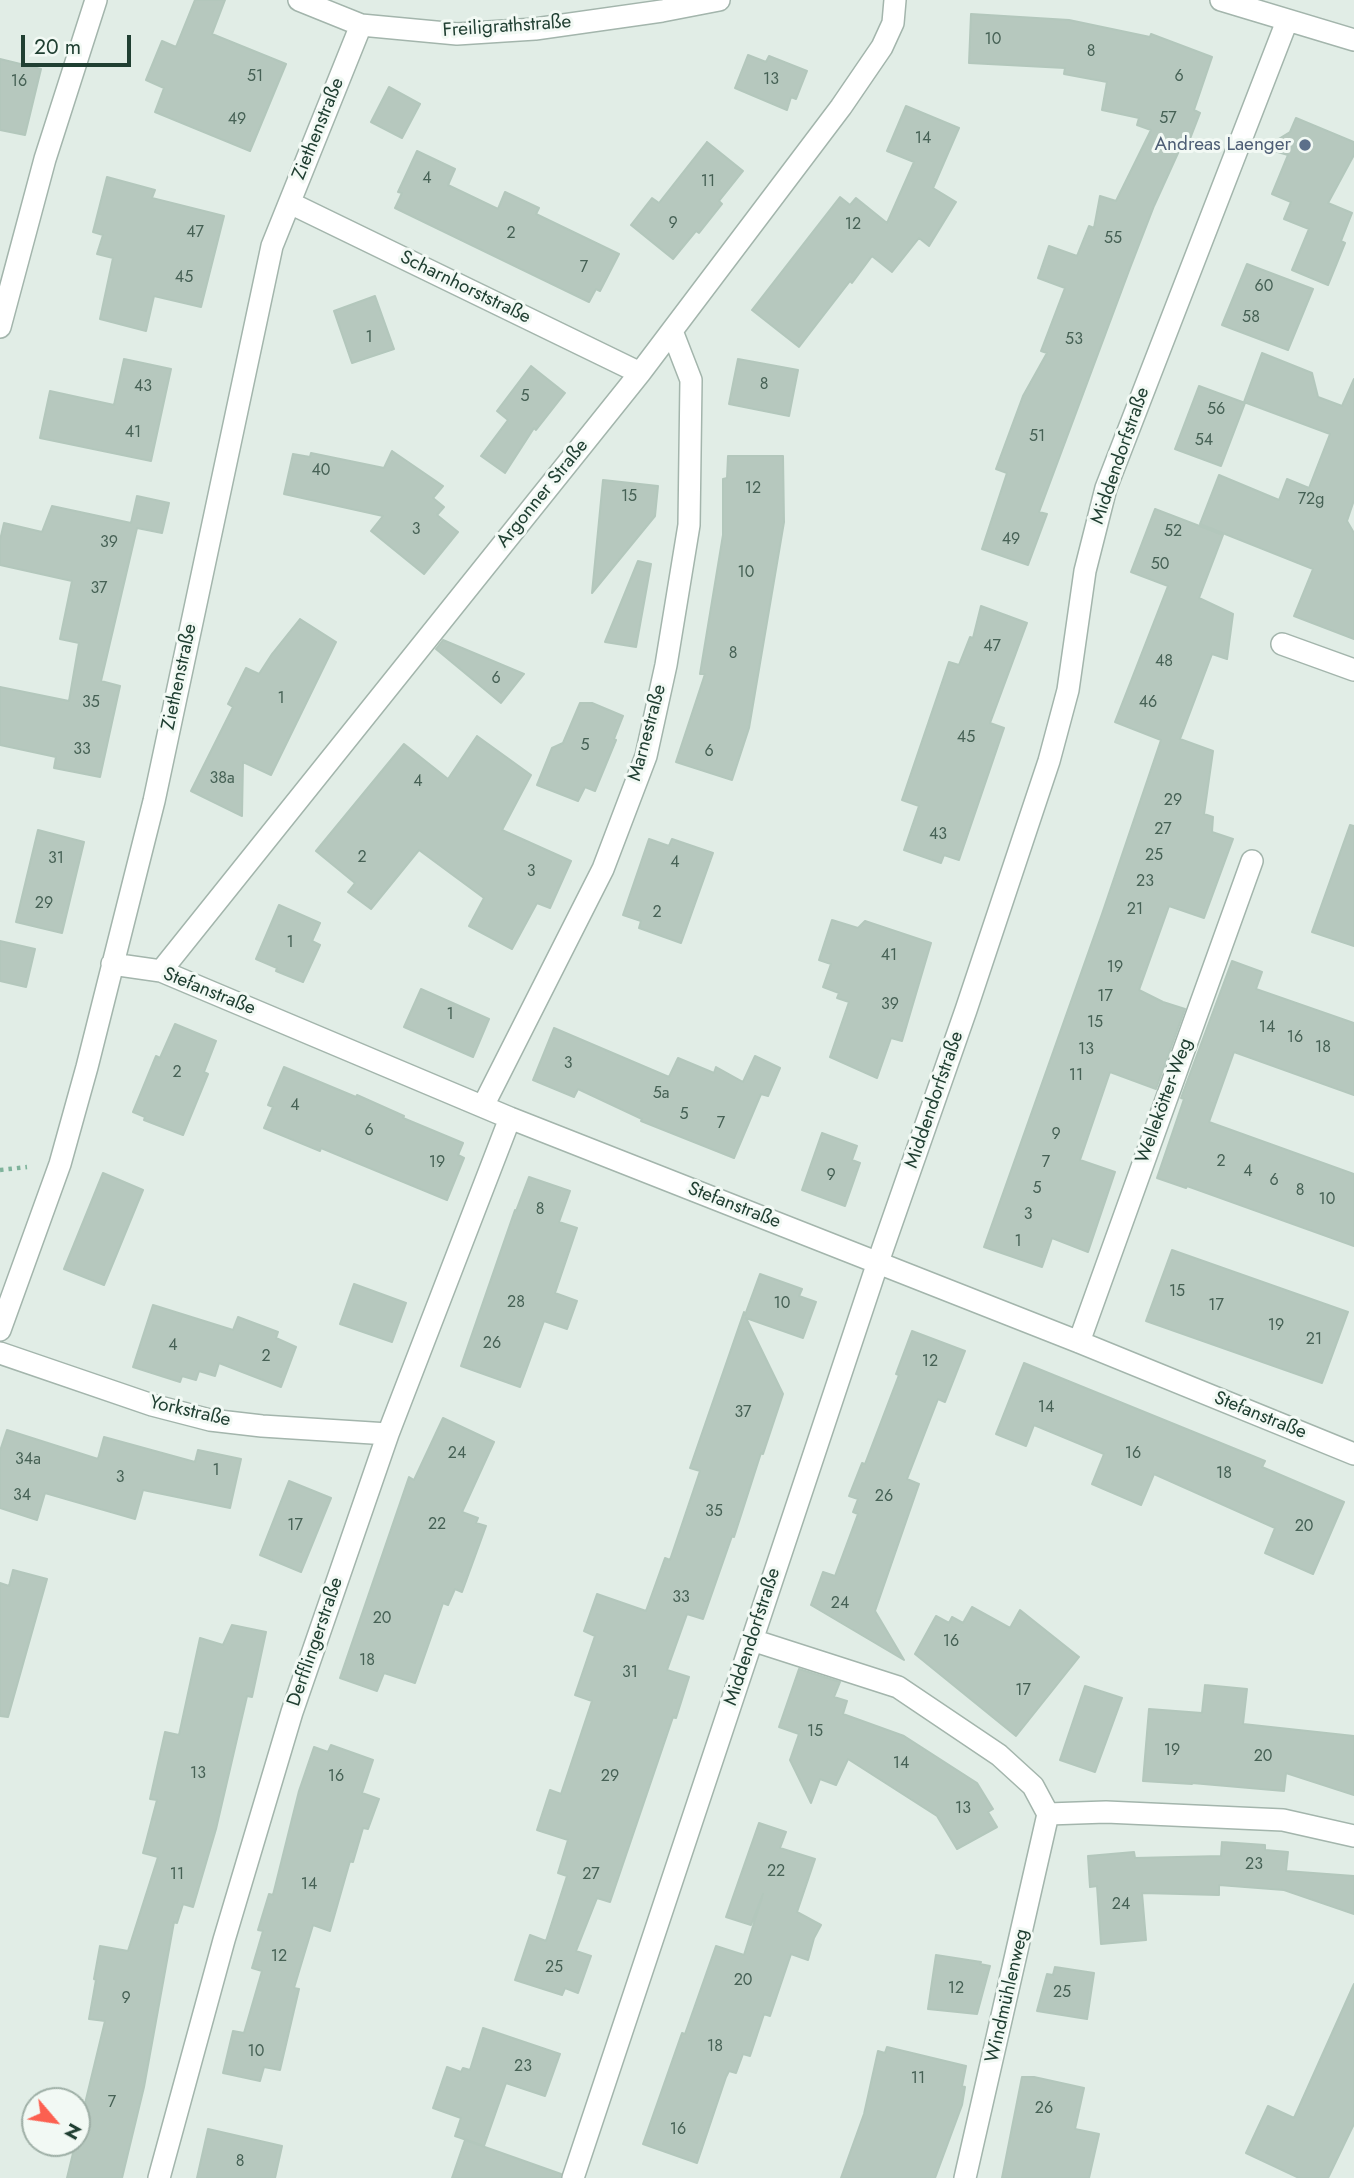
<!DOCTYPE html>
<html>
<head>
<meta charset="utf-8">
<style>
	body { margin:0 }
	#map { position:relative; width:1354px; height:2178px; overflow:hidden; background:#e1ede6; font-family:Jost,sans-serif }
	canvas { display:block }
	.north { position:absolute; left:21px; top:2087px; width:70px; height:70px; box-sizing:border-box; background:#f2f9f4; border:2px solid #9eafa6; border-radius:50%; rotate:119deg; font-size:19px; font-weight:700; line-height:28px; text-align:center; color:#203f32 }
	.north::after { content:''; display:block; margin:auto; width:24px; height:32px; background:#fc6050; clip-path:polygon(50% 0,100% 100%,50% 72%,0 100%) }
	.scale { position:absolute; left:21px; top:35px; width:110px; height:32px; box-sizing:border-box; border:4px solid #203f32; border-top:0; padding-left:9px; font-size:21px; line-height:24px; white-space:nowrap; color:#203f32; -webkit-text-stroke:5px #f2f9f4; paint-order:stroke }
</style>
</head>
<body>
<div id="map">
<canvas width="1354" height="2178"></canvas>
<div class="north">N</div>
<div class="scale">20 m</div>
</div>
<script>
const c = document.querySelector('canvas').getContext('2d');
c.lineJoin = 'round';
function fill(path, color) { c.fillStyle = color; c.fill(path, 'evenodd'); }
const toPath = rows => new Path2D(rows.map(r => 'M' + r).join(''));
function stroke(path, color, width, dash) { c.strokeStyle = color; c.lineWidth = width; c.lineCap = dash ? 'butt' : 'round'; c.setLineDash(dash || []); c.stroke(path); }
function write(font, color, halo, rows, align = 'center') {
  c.font = font + ' Jost,sans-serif'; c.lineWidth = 6; c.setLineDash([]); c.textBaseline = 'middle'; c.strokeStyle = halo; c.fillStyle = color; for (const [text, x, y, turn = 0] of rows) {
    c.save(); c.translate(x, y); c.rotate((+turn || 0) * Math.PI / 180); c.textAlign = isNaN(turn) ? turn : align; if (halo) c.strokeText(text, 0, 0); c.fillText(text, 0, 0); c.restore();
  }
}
const building = toPath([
	[195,0,225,0,212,34,286,64,250,151,155,112,164,88,146,80,162,41,176,47,195,0],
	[971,14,1069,20,1150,37,1151,34,1212,57,1194,110,1200,113,1188,144,1183,142,1154,206,1130,268,1039,512,1047,514,1028,565,982,549,1007,473,996,469,1023,396,1047,353,1041,351,1065,288,1038,278,1049,246,1077,256,1089,226,1094,228,1100,196,1116,201,1151,130,1137,125,1139,118,1102,110,1107,82,1064,74,1065,68,969,63,971,14],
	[748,55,766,62,769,56,807,71,796,99,791,97,787,110,735,88,748,55],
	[0,59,41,69,25,135,0,130,0,59],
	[389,87,420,104,402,138,371,122,389,87],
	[906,106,959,128,933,188,956,202,929,246,919,238,892,272,872,256,852,283,850,281,799,347,752,310,840,197,850,205,856,198,887,223,914,162,887,151,906,106],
	[1296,118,1354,142,1354,155,1328,203,1352,213,1341,241,1345,243,1328,285,1292,270,1309,229,1284,219,1291,202,1272,194,1288,155,1264,148,1290,132,1296,118],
	[707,142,743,171,719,201,722,204,699,233,696,231,673,259,631,225,652,198,659,203,707,142],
	[417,151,455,169,448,185,498,209,505,192,539,208,536,214,619,254,600,291,596,289,589,302,395,208,402,193,398,192,417,151],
	[107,177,155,190,152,198,224,216,201,307,154,296,146,331,100,319,113,258,97,254,103,235,93,232,107,177],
	[1247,264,1313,289,1288,350,1222,325,1247,264],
	[375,296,394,349,352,363,334,311,375,296],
	[1262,353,1312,373,1318,397,1342,406,1354,379,1354,500,1347,521,1354,533,1354,639,1294,616,1313,569,1200,524,1219,475,1279,500,1287,479,1309,488,1330,434,1244,402,1262,353],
	[124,359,171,369,151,461,40,438,50,391,114,405,124,359],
	[738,359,798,370,789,416,729,404,738,359],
	[531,366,565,393,536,430,534,428,505,473,481,456,508,420,497,411,531,366],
	[1199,386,1245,403,1221,466,1175,449,1199,386],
	[392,451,443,486,433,498,444,507,437,515,458,532,424,574,371,531,383,516,284,494,293,454,310,457,311,453,384,468,392,451],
	[728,456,783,456,784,522,749,728,732,780,676,762,705,674,700,674,723,535,723,479,727,478,728,456],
	[603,480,658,486,655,516,592,593,603,480],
	[137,496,169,503,162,533,137,528,101,681,120,686,100,777,54,768,56,757,0,745,0,687,69,701,79,643,60,639,72,581,0,565,0,540,4,523,42,532,52,506,131,523,137,496],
	[1155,509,1223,535,1199,598,1233,614,1227,659,1212,654,1180,739,1213,751,1204,814,1213,817,1212,832,1233,839,1204,918,1169,906,1139,990,1163,1002,1185,1009,1156,1089,1110,1072,1080,1160,1115,1172,1088,1252,1052,1238,1042,1267,984,1247,1102,914,1161,740,1115,722,1168,586,1131,572,1155,509],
	[638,561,651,564,636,647,605,642,638,561],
	[981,606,1027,623,990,723,1004,728,959,860,944,855,941,863,904,850,919,806,902,800,949,662,959,665,970,637,973,638,981,606],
	[300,619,336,642,271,775,243,762,242,816,191,791,233,707,228,704,246,668,259,674,272,654,300,619],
	[443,640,524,674,501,703,436,649,443,640],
	[580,703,592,703,623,716,614,739,616,740,595,791,585,787,578,801,537,785,552,748,563,743,580,703],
	[477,736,531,775,502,830,571,861,550,908,537,903,512,949,469,926,484,898,419,850,371,909,348,892,355,883,316,851,404,744,448,779,477,736],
	[1350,825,1354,826,1354,946,1312,932,1350,825],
	[38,830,84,842,62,933,16,922,38,830],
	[649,839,669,846,672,839,713,853,681,943,639,928,641,921,623,915,649,839],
	[279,905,320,923,312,941,320,945,303,982,276,971,277,968,256,959,279,905],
	[832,920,858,928,865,921,931,943,902,1041,891,1038,877,1078,830,1057,849,1002,837,998,839,993,823,987,831,964,819,960,832,920],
	[0,941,35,949,26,987,0,981,0,941],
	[1232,961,1262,972,1256,989,1354,1023,1354,1095,1234,1052,1209,1122,1354,1174,1354,1246,1187,1186,1186,1188,1157,1178,1184,1099,1181,1098,1232,961],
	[421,989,489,1019,473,1057,404,1027,421,989],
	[175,1024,216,1041,204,1072,208,1074,183,1135,144,1120,145,1117,133,1112,156,1056,160,1058,175,1024],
	[554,1028,669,1077,678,1058,714,1073,716,1067,743,1082,755,1056,780,1068,768,1096,761,1094,734,1158,641,1121,642,1119,578,1089,574,1097,533,1080,554,1028],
	[284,1067,356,1097,357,1095,404,1116,403,1118,463,1143,458,1155,464,1158,447,1200,321,1148,320,1151,264,1128,273,1107,268,1105,284,1067],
	[822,1133,857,1146,852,1160,860,1163,845,1206,802,1190,822,1133],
	[103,1173,143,1190,104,1285,64,1269,103,1173],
	[529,1177,570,1191,559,1222,577,1228,555,1293,577,1301,567,1329,544,1321,520,1387,461,1366,515,1210,516,1211,529,1177],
	[1172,1250,1348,1312,1322,1383,1146,1321,1172,1250],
	[760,1274,802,1289,799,1296,816,1302,803,1338,746,1318,783,1394,763,1454,761,1453,734,1537,732,1536,703,1619,687,1614,667,1670,689,1677,676,1718,673,1717,610,1902,597,1898,576,1951,591,1956,578,1993,565,1988,562,1995,515,1980,530,1935,546,1941,567,1876,558,1873,568,1840,537,1830,550,1790,561,1794,592,1701,575,1695,595,1636,584,1631,597,1594,646,1611,665,1558,670,1560,700,1471,690,1468,744,1312,745,1315,760,1274],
	[354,1284,406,1303,392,1342,340,1324,354,1284],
	[153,1305,233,1330,238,1317,278,1332,276,1338,296,1347,281,1387,219,1363,215,1376,199,1371,196,1380,182,1376,180,1382,133,1367,153,1305],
	[912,1331,965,1351,945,1402,938,1399,907,1479,919,1484,875,1611,904,1660,811,1605,823,1572,835,1576,858,1514,853,1512,858,1499,849,1496,862,1463,865,1464,899,1375,896,1374,912,1331],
	[1024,1363,1265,1461,1262,1467,1344,1502,1313,1574,1265,1553,1275,1528,1154,1474,1141,1505,1092,1484,1104,1454,1034,1425,1026,1446,996,1434,1024,1363],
	[443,1418,494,1442,462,1512,478,1518,476,1523,486,1526,462,1592,455,1589,448,1605,443,1603,415,1683,384,1673,377,1691,340,1678,409,1477,414,1480,443,1418],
	[7,1430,98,1459,104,1437,195,1462,198,1450,241,1459,230,1508,143,1490,135,1519,45,1493,37,1520,0,1508,0,1451,7,1430],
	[289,1481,331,1498,301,1572,260,1555,289,1481],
	[13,1570,47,1579,8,1717,0,1716,0,1583,9,1586,13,1570],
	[972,1607,1010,1628,1020,1610,1079,1657,1016,1736,915,1654,936,1616,949,1623,952,1617,963,1623,972,1607],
	[232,1625,266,1632,252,1697,247,1696,216,1829,193,1907,183,1904,177,1923,174,1922,144,2087,122,2178,67,2178,105,2021,89,2019,96,1980,94,1979,100,1946,128,1951,158,1857,143,1853,157,1800,150,1799,165,1732,179,1735,200,1638,223,1645,232,1625],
	[799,1669,840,1682,834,1697,847,1701,843,1714,904,1736,977,1783,993,1809,988,1812,997,1827,957,1849,937,1816,848,1759,836,1785,820,1779,811,1803,790,1760,799,1734,779,1727,799,1669],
	[1205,1685,1247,1689,1243,1724,1354,1736,1354,1795,1286,1773,1284,1791,1192,1783,1192,1784,1143,1781,1149,1709,1202,1713,1205,1685],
	[1085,1686,1122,1698,1095,1772,1060,1760,1085,1686],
	[331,1745,373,1760,362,1793,379,1799,368,1829,363,1828,353,1862,350,1861,330,1931,313,1925,294,1988,299,1989,280,2070,264,2067,260,2081,223,2073,233,2031,244,2033,262,1971,252,1968,263,1931,258,1930,269,1894,273,1895,299,1791,314,1747,328,1752,331,1745],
	[759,1823,786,1832,780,1848,815,1859,797,1912,821,1925,814,1938,808,1960,791,1954,770,2016,764,2014,750,2056,743,2054,736,2073,729,2071,726,2077,697,2163,643,2144,682,2033,685,2034,716,1946,744,1955,763,1894,751,1925,726,1917,759,1823],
	[1222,1842,1265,1845,1265,1850,1288,1852,1286,1871,1354,1876,1354,1914,1284,1890,1219,1885,1219,1895,1142,1893,1146,1940,1101,1944,1097,1886,1090,1887,1088,1856,1134,1852,1135,1858,1221,1856,1222,1842],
	[936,1955,981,1962,980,1964,990,1966,977,2014,928,2009,936,1955],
	[1055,1967,1094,1973,1087,2019,1037,2011,1047,1974,1053,1975,1055,1967],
	[1354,1984,1354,2124,1328,2178,1299,2178,1246,2153,1268,2106,1294,2118,1354,1984],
	[483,2028,560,2054,545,2096,506,2083,484,2146,455,2136,461,2118,433,2108,447,2067,461,2072,463,2068,470,2070,483,2028],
	[887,2047,966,2066,962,2086,965,2087,962,2105,935,2178,841,2178,864,2114,878,2051,885,2053,887,2047],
	[1022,2077,1034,2077,1084,2088,1075,2129,1099,2134,1089,2178,1002,2178,1022,2077],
	[208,2129,282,2146,275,2178,197,2178,208,2129],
	[465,2140,561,2174,560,2178,452,2178,465,2140]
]);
fill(building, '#b6c8be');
stroke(building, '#b3c7bc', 2);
const street = toPath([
	[299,0,361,25,457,34,535,29,662,11,719,0],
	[1221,0,1354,40],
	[290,203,640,373],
	[0,327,45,159,96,0],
	[1282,644,1354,670],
	[112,964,161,971,510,1118,1079,1342,1354,1454],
	[161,971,640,373,841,107,882,47,893,23,895,0],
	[483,1106,603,869,646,756,666,665,689,525,691,380,672,331],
	[0,1330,60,1164,87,1067,154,801,272,246,361,25],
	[1079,1342,1252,861],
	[0,1353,152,1405,210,1420,262,1426,388,1434],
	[752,1640,898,1687,999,1755,1033,1786,1048,1814,965,2178],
	[1048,1814,1106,1812,1283,1820,1354,1836],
	[159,2178,224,1940,292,1712,388,1434,510,1118],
	[573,2178,878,1262,966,1010,1049,761,1068,690,1085,571,1106,488,1287,21]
]);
stroke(street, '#a3b5ac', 24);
stroke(toPath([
	[0,1170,27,1167]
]), '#7fb39b', 4.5, [3.5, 5]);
stroke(street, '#fff', 21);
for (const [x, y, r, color] of [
	[1305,145,7,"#5c6f8a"]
]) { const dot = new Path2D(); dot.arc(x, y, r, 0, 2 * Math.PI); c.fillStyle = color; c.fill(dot); stroke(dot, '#f2f9f4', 2.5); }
write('16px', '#466155', null, [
	["10",993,40],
	["8",1091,52],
	["51",255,77],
	["6",1179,77],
	["13",771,80],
	["16",19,82],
	["57",1168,119],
	["49",237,120],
	["14",923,139],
	["4",427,179],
	["11",708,182],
	["9",673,224],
	["12",853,225],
	["47",195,233],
	["2",511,234],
	["55",1113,239],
	["7",584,268],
	["45",184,278],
	["60",1264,287],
	["58",1251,318],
	["1",369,338],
	["53",1074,340],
	["8",764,385],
	["43",143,387],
	["5",525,397],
	["56",1216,410],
	["41",133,433],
	["51",1037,437],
	["54",1204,441],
	["40",321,471],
	["12",753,489],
	["15",629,497],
	["72g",1311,500],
	["3",416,530],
	["52",1173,532],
	["49",1011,540],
	["39",109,543],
	["50",1160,565],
	["10",746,573],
	["37",99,589],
	["47",992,647],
	["8",733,654],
	["48",1164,662],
	["6",496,679],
	["1",281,699],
	["35",91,703],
	["46",1148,703],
	["45",966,738],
	["5",585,746],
	["33",82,750],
	["6",709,752],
	["38a",222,779],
	["4",418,782],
	["29",1173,801],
	["27",1163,830],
	["43",938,835],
	["25",1154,856],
	["2",362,858],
	["31",56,859],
	["4",675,863],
	["3",531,872],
	["23",1145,882],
	["29",44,904],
	["21",1135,910],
	["2",657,913],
	["1",290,943],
	["41",889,956],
	["19",1115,968],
	["17",1105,997],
	["39",890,1005],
	["1",450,1015],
	["15",1095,1023],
	["14",1267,1028],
	["16",1295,1038],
	["18",1323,1048],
	["13",1086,1050],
	["3",568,1064],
	["2",177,1073],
	["11",1076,1076],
	["5a",661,1094],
	["4",295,1106],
	["5",684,1115],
	["7",721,1124],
	["6",369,1131],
	["9",1056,1135],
	["2",1221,1162],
	["19",437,1163],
	["7",1046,1163],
	["4",1248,1172],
	["9",831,1176],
	["6",1274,1181],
	["5",1037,1189],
	["8",1300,1191],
	["10",1327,1200],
	["8",540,1210],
	["3",1028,1215],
	["1",1018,1242],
	["15",1177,1292],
	["28",516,1303],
	["10",782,1304],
	["17",1216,1306],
	["19",1276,1326],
	["21",1314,1340],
	["26",492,1344],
	["4",173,1346],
	["2",266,1357],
	["12",930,1362],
	["14",1046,1408],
	["37",743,1413],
	["24",457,1454],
	["16",1133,1454],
	["34a",28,1460],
	["1",216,1471],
	["18",1224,1474],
	["3",120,1478],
	["34",22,1496],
	["26",884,1497],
	["35",714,1512],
	["22",437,1525],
	["17",295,1526],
	["20",1304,1527],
	["33",681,1598],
	["24",840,1604],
	["20",382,1619],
	["16",951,1642],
	["18",367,1661],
	["31",630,1673],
	["17",1023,1691],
	["15",815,1732],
	["19",1172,1751],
	["20",1263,1757],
	["14",901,1764],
	["13",198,1774],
	["16",336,1777],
	["29",610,1777],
	["13",963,1809],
	["23",1254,1865],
	["22",776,1872],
	["11",177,1875],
	["27",591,1875],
	["14",309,1885],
	["24",1121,1905],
	["12",279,1957],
	["25",554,1968],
	["20",743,1981],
	["12",956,1989],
	["25",1062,1993],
	["9",126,1999],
	["18",715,2047],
	["10",256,2052],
	["23",523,2067],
	["11",918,2079],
	["7",112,2103],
	["26",1044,2109],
	["16",678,2130],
	["8",240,2162]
]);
write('19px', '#203f32', '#f2f9f4', [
	["Freiligrathstraße",507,27,-4],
	["Ziethenstraße",319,129,-68],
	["Scharnhorststraße",465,288,26],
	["Middendorfstraße",1121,456,-71],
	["Argonner Straße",543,494,-51],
	["Ziethenstraße",180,677,-78],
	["Marnestraße",648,733,-75],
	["Stefanstraße",209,992,22],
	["Middendorfstraße",935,1100,-71],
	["Wellekötter-Weg",1165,1101,-70],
	["Stefanstraße",734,1206,21],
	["Yorkstraße",190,1412,13],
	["Stefanstraße",1260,1416,22],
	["Middendorfstraße",753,1637,-72],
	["Derfflingerstraße",316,1642,-71],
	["Windmühlenweg",1008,1996,-77]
]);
write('19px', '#4e5e75', '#f2f9f4', [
	["Andreas Laenger",1291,145]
], 'right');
</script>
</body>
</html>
